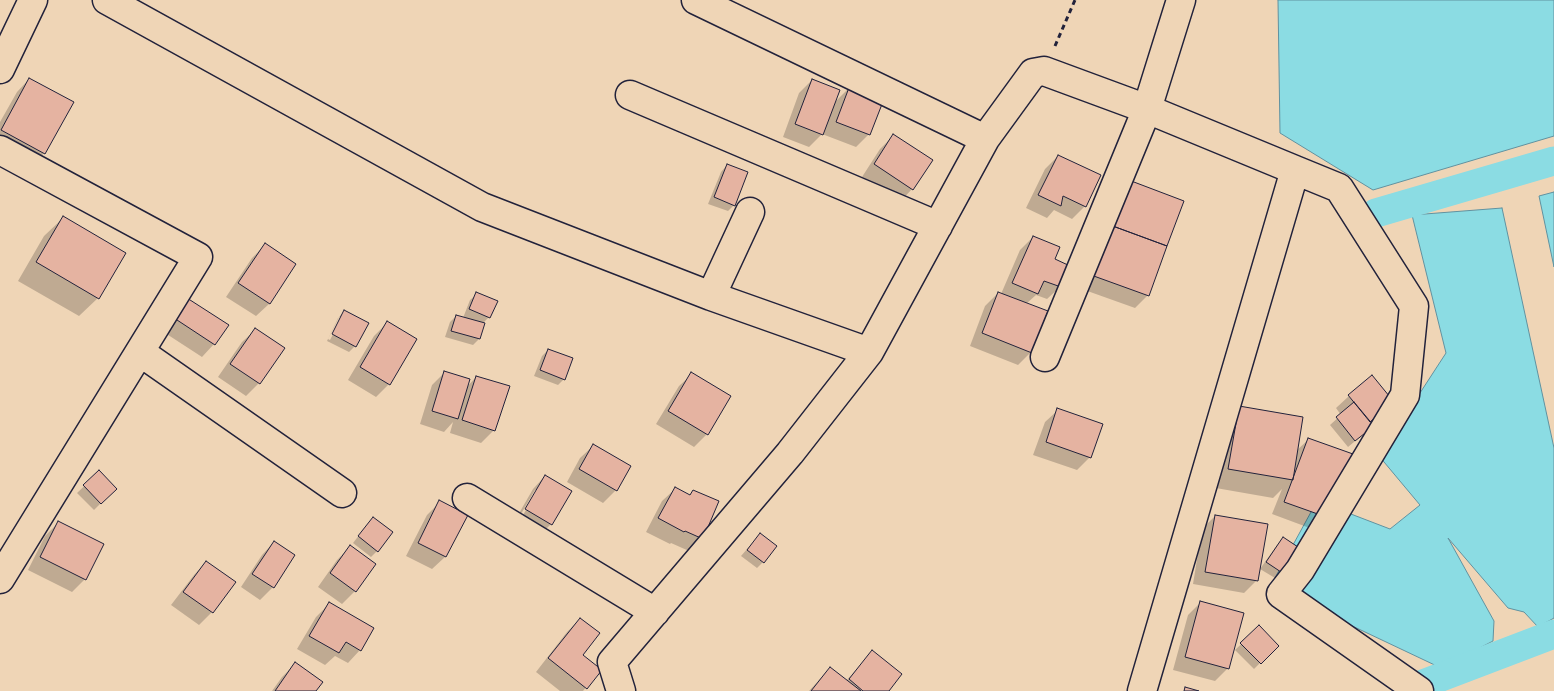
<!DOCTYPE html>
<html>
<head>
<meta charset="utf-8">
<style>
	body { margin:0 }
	canvas { display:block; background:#efd5b6 }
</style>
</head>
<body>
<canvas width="1554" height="691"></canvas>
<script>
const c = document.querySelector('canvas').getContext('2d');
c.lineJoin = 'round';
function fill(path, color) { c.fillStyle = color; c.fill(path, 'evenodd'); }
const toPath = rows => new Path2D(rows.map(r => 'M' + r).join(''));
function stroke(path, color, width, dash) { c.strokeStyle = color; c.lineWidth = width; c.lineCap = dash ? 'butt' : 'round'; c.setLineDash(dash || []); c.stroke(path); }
const water = toPath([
	[1278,0,1554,0,1554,136,1373,190,1280,133,1278,0],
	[1554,192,1554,267,1539,196,1554,192],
	[1502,208,1554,448,1554,618,1538,627,1524,612,1508,608,1448,538,1494,621,1493,641,1441,668,1270,587,1317,501,1390,529,1420,505,1379,456,1446,353,1412,215,1502,208]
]);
fill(water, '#8bdce3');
stroke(water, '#6192a0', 1);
fill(toPath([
	[29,79,44,153,32,166,0,149,0,122,17,92],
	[812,80,833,104,850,87,869,134,856,147,822,134,809,147,783,137,799,93],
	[893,136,912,189,900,202,862,177,880,149],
	[1058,156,1085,206,1072,219,1054,210,1047,218,1026,208,1045,169],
	[727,165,734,205,728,211,708,204,721,172],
	[1114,194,1148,295,1135,308,1079,288],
	[63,218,98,298,79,316,18,281,44,236],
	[1033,237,1053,260,1060,287,1047,299,1036,295,1026,304,1031,352,1018,365,970,346,985,306,998,293,1001,294,1020,250],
	[265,245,295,264,269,304,256,316,226,297,252,258],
	[477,294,489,317,483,323,479,339,473,345,445,337,450,322,456,316,463,318,470,300],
	[345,311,355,346,349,352,327,341,338,318],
	[339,317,342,317,330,340,328,339],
	[174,312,214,344,202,357,162,331],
	[387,323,389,384,376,397,348,380,374,336],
	[255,330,283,349,259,383,246,396,218,377,242,342],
	[548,350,564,379,558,385,534,376,542,356],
	[445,372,466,388,476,377,494,430,481,443,450,433,453,422,444,432,420,424,432,385],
	[692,374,707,434,694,447,656,424,679,386],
	[1349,396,1380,415,1370,423,1366,432,1348,447,1330,425,1341,415,1336,408],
	[1239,407,1296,451,1309,439,1351,455,1315,530,1272,514,1282,489,1273,498,1210,487],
	[1058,410,1090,457,1077,470,1033,455,1045,422],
	[593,446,616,490,603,503,567,482,580,458],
	[99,472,115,489,94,510,77,493],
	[545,476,551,524,538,537,514,522,533,489],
	[535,490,538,490,523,515,521,514],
	[675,489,689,496,693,491,702,538,689,551,671,543,670,544,646,532,662,501],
	[440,502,445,557,432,569,406,556,427,515],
	[1215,516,1257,580,1244,593,1193,584,1202,529],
	[58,523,85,579,72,592,28,570,45,536],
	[367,525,377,551,371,557,353,543],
	[760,534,763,562,757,568,741,556],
	[1283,538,1303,552,1280,581,1260,569,1277,545],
	[274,542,273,587,260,600,241,587,262,555],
	[350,547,355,591,342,604,318,587,337,560],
	[206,562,234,582,212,612,199,625,171,605,194,575],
	[1201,602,1228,668,1215,681,1173,670,1188,615],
	[329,604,360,650,348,663,335,656,325,665,297,649,316,617],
	[580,619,581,656,600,670,583,691,560,691,536,672,567,632],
	[1259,627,1277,646,1254,669,1235,650],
	[872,652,887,691,809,691,830,668,846,681],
	[295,664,315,691,272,691,282,677]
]), '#0003');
stroke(toPath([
	[1376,213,1554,161],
	[1407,690,1554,634]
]), '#8bdce3', 29);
const building = toPath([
	[29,78,74,102,45,154,1,130,29,78],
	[812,79,840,90,823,135,795,124,812,79],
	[850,85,884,99,870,135,836,122,850,85],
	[893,134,933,160,913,190,874,164,893,134],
	[1058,155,1101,175,1086,207,1063,196,1061,206,1038,195,1058,155],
	[727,164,748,172,735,206,714,197,727,164],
	[1126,179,1184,201,1167,246,1110,225,1126,179],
	[63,216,126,253,99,299,36,262,63,216],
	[1110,225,1167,246,1149,296,1091,275,1110,225],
	[1033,236,1060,247,1055,259,1070,266,1061,287,1044,281,1038,294,1012,283,1033,236],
	[265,243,296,264,270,304,238,283,265,243],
	[476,292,498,301,490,318,469,309,476,292],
	[998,292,1048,311,1032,353,982,333,998,292],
	[187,298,229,325,215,345,174,318,187,298],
	[344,310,369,323,356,347,332,334,344,310],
	[456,315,485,323,480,339,451,331,456,315],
	[387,321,417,339,390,385,360,367,387,321],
	[255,328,285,348,260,384,230,364,255,328],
	[548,349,573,358,565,380,540,370,548,349],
	[444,371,470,379,458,419,432,411,444,371],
	[691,372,731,396,708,435,668,411,691,372],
	[1372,375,1394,402,1370,422,1348,395,1372,375],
	[476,376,510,386,495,431,462,420,476,376],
	[1354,402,1374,426,1355,441,1336,417,1354,402],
	[1239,406,1303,417,1293,480,1228,469,1239,406],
	[1057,408,1103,424,1091,458,1046,442,1057,408],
	[1308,438,1353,454,1329,518,1284,502,1308,438],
	[593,444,631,466,617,491,579,469,593,444],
	[99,470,117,489,101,504,83,485,99,470],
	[545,475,572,491,552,525,525,509,545,475],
	[675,487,690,495,693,490,719,501,703,539,685,531,684,532,658,518,675,487],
	[439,500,468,515,446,557,418,543,439,500],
	[1215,515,1268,524,1258,581,1205,572,1215,515],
	[373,517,393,532,378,552,358,536,373,517],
	[58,521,104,544,86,580,40,557,58,521],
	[760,533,777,546,764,563,747,550,760,533],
	[1283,537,1304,551,1287,576,1266,562,1283,537],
	[274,541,295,555,274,588,252,574,274,541],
	[350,545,376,564,356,592,330,573,350,545],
	[206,561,236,582,213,613,183,592,206,561],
	[1200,601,1244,613,1229,669,1185,657,1200,601],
	[329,602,374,628,361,651,346,642,339,653,309,636,329,602],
	[580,618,600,633,583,655,602,670,587,689,548,658,580,618],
	[1259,625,1279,646,1261,664,1240,643,1259,625],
	[872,650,902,674,889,691,863,691,849,679,872,650],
	[295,662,323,682,316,691,275,691,295,662],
	[830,667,861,691,811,691,830,667],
	[1185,687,1199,691,1184,691,1185,687]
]);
fill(building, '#e5b3a1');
stroke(building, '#22223b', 1);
const street = toPath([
	[107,0,482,207,711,296,869,352],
	[696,0,985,139],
	[0,69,33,0],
	[630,95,938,226],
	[0,150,198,257,0,579],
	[1295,170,1339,188,1414,306,1405,395,1300,570,1281,594,1419,691],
	[711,296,750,212],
	[140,352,342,493],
	[1045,357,1147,109,1181,0],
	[467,498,655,612],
	[621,691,612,662,790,453,869,352,985,139,1033,73,1044,71,1147,109,1295,170,1142,691]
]);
stroke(street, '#22223b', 31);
stroke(toPath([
	[1055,46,1075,0]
]), '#22223b', 3, [5, 4]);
stroke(street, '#efd5b6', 28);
</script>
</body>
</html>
